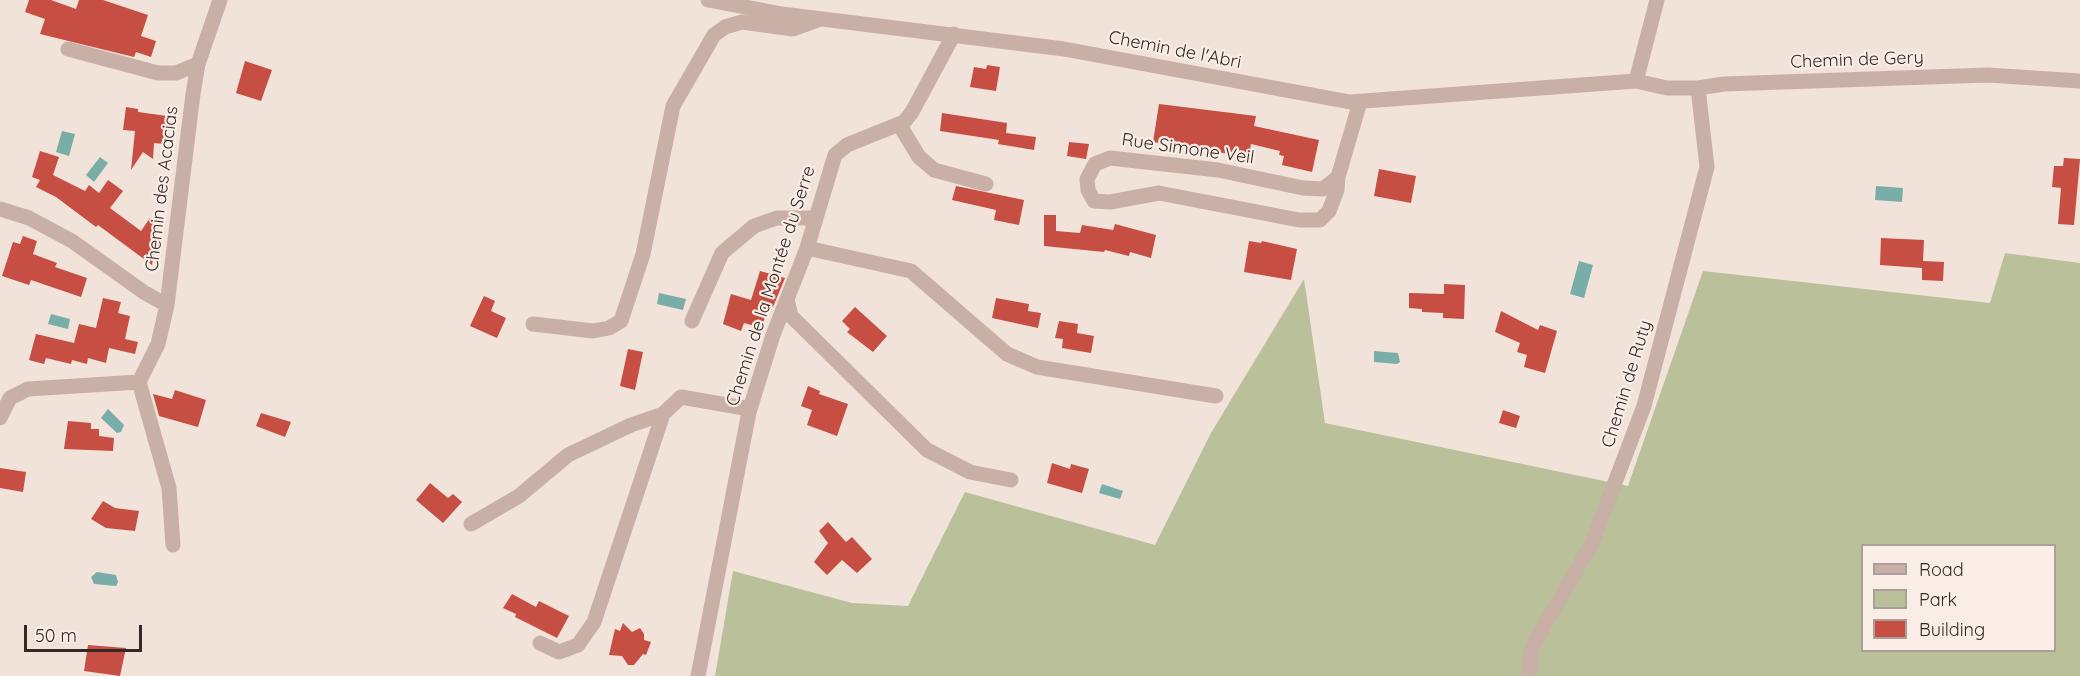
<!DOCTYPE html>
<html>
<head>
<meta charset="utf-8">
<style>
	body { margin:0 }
	#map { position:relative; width:2080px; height:676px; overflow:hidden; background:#f1e2da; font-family:Quicksand,sans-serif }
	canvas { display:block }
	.legend { position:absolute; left:1861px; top:544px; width:195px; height:108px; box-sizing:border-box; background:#f9ede6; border:2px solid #ab9f9a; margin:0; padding:8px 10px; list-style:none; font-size:18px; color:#352927 }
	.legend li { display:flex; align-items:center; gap:12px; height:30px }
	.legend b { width:30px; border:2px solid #ab9f9a }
	.scale { position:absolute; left:24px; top:625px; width:118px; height:27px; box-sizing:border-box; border:3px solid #352927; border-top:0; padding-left:8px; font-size:18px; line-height:21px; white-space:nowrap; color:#352927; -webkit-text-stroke:4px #f9ede6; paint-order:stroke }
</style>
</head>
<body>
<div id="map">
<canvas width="2080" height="676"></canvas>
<ul class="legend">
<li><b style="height:8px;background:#c9b0a6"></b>Road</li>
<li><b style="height:16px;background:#bac09a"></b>Park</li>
<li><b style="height:16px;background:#c64e43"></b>Building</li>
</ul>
<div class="scale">50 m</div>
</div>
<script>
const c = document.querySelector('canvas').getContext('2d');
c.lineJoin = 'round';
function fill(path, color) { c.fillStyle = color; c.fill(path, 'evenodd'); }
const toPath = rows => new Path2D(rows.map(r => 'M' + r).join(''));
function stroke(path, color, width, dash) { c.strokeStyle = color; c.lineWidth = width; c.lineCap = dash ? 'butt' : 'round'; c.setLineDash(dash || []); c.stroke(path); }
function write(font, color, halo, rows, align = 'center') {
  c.font = font + ' Quicksand,sans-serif'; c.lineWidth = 4.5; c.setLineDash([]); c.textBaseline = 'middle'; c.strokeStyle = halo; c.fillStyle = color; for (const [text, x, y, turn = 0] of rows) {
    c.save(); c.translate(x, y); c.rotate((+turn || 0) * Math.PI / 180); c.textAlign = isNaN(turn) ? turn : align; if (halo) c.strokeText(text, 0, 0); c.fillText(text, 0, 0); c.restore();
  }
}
fill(toPath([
	[2005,253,2080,263,2080,676,715,676,733,571,852,603,908,606,965,492,1155,545,1211,433,1304,279,1325,423,1628,486,1703,271,1990,303],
	[1862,546,2054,546,2054,650,1862,650]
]), '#bac09a');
fill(toPath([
	[62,131,75,134,69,156,56,152],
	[100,157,108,163,94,182,86,175],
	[1876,186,1903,188,1902,202,1875,200],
	[1579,261,1593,265,1584,298,1570,294],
	[659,293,686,299,683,310,657,304],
	[51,314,70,319,68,329,48,324],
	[1374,351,1398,353,1400,362,1397,364,1374,362],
	[108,409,124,425,121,432,117,433,101,418],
	[1102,484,1123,491,1120,499,1099,493],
	[97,572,116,575,118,582,116,586,94,584,91,577]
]), '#79aea8');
fill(toPath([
	[29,0,51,0,76,9,79,0,103,0,148,15,141,36,156,41,151,57,136,52,134,57,40,34,45,19,25,12],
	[245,61,272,70,261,101,236,93],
	[987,65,1000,67,996,91,970,87,974,67,986,69],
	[1159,104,1256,116,1254,126,1319,140,1312,172,1282,165,1284,156,1279,155,1280,151,1251,144,1249,157,1153,142],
	[126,107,138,109,138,112,167,116,164,144,154,143,153,159,143,152,131,170,135,131,123,130],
	[942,113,1007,123,1006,133,1036,137,1034,150,998,144,999,140,940,131],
	[1069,142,1089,144,1086,159,1067,156],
	[40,151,59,157,53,175,85,191,89,185,99,193,108,180,123,191,110,208,141,231,150,218,158,224,152,265,98,225,96,227,56,197,36,187,40,180,32,177],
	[2064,158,2080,159,2074,225,2058,224,2061,188,2052,187,2054,166,2063,166],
	[1379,169,1416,176,1411,203,1374,196],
	[956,186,1024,200,1019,225,994,220,996,210,952,200],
	[1044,215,1056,215,1056,231,1080,233,1082,225,1113,230,1115,224,1156,235,1151,258,1130,252,1129,256,1105,250,1104,252,1044,246],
	[23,236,37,241,33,254,57,263,55,267,87,278,81,297,31,280,29,285,2,276,13,242,20,244],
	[1881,238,1924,240,1923,261,1944,262,1943,281,1922,280,1922,268,1880,265],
	[1249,241,1261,243,1262,241,1297,249,1291,280,1244,272],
	[760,271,785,278,773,307,768,305,762,328,744,323,741,331,723,324,731,294,751,300],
	[1444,284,1465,285,1464,319,1443,318,1443,313,1422,312,1422,309,1409,308,1409,293,1444,294],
	[484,296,495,301,491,311,506,318,497,338,470,326],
	[103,298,121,302,118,313,130,316,125,339,138,342,135,354,109,348,106,363,88,358,87,364,72,360,71,364,46,358,44,364,29,360,36,334,74,343,79,324,96,328],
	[996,298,1029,304,1028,311,1041,313,1038,328,992,318],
	[855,307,887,336,873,352,847,332,850,329,842,321],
	[1501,311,1538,330,1540,325,1557,331,1545,373,1524,367,1527,355,1517,352,1520,343,1495,332],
	[1059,321,1078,324,1077,333,1094,336,1091,353,1062,348,1063,339,1055,338],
	[628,349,643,352,635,390,620,386],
	[808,386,820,391,819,394,848,404,837,436,807,425,812,410,801,406],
	[175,390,206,400,198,427,159,416,153,394,172,399],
	[1503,410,1520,416,1516,428,1499,423],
	[261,413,291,422,285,437,256,426],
	[68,421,91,423,91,429,99,429,99,436,114,438,113,451,64,449],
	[1052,463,1070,469,1071,464,1089,469,1082,493,1047,483],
	[0,468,26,472,23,492,0,488],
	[430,483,448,498,453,494,462,502,443,523,416,500],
	[103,501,115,508,139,511,135,531,106,528,91,519],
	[828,522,846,542,852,537,872,559,857,573,842,560,827,575,814,562,828,543,819,531],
	[512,594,536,607,539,601,569,616,557,638,515,617,516,614,503,608],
	[623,623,632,632,640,628,644,634,644,640,651,642,646,655,643,654,634,665,628,665,622,656,609,655,615,629,620,631],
	[88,645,126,648,120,676,84,671]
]), '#c64e43');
stroke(toPath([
	[708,0,782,14,1064,49,1350,102,1636,81,1667,88,1698,88,1724,84,1988,75,2080,81],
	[68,49,158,73,176,73,198,64],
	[1636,81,1657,0],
	[899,124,919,157,934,170,986,184],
	[1338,177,1323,189,1303,188,1218,170,1110,158,1095,164,1087,179,1088,190,1094,201,1110,202,1159,193,1299,220,1320,220,1329,211,1337,190,1338,177,1360,102],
	[0,209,29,218,72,241,145,293,167,305],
	[807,248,911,271,1007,354,1037,367,1216,396],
	[787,299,791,316,927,450,970,472,1011,480],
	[692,321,722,253,754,226,777,218,816,218],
	[533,324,593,331,609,328,621,321,643,254,673,106,714,35,725,27,742,22,793,29,818,20],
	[139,382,158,344,167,305,193,94,198,64,220,0],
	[139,382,169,488,173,545],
	[0,418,10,398,28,389,139,382],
	[471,524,519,496,568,455,631,425,663,414,681,397,750,409],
	[540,643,559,652,578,645,594,622,663,414],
	[698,676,749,412,773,335,807,248,835,155,847,145,904,122,912,112,954,34],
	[1529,676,1531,649,1592,543,1644,406,1707,167,1698,88]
]), '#c9b0a6', 15);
write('18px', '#352927', '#f9ede6', [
	["Chemin de l'Abri",1175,50,11],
	["Chemin de Gery",1857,60,-2],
	["Rue Simone Veil",1188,149,8],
	["Chemin des Acacias",162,189,-83],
	["Chemin de la Montée du Serre",771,286,-72],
	["Chemin de Ruty",1627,384,-73]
]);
</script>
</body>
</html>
